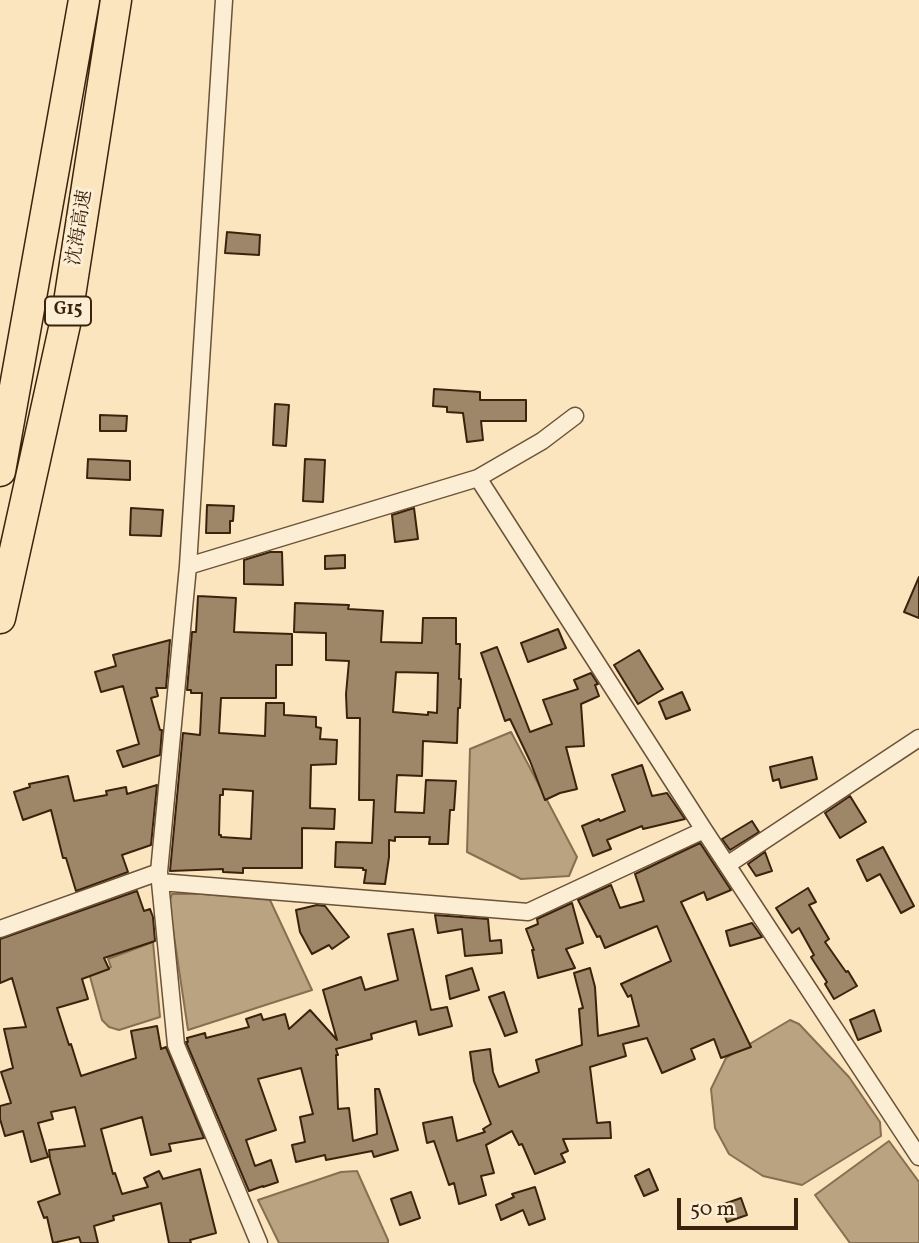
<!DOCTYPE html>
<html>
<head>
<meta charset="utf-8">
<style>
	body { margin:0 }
	#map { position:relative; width:919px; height:1243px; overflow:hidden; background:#fae5be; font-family:Vollkorn,serif }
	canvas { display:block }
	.scale { position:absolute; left:677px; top:1198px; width:121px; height:32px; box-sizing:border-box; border:4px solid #3b220c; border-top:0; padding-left:9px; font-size:21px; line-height:24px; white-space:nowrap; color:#3b220c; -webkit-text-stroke:5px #fceed5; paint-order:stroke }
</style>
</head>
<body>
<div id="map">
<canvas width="919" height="1243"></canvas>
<div class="scale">50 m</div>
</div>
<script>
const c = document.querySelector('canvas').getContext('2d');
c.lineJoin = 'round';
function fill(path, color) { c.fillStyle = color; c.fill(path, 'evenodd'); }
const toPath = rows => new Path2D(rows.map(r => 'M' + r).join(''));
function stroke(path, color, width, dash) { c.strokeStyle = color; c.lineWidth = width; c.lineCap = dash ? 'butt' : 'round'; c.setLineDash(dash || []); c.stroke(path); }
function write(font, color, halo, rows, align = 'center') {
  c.font = font + ' Vollkorn,"Noto Serif SC",serif'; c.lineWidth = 6; c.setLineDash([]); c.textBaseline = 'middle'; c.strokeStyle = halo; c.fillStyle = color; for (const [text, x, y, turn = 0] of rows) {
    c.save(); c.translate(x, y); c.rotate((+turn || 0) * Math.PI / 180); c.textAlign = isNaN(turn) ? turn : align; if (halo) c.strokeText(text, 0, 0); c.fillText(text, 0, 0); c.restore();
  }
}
const water = toPath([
	[511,732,577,857,569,876,521,879,467,852,470,749,511,732],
	[172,894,202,894,270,900,312,990,188,1030,169,903,172,894],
	[153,942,160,1017,119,1030,109,1027,102,1020,89,973,111,967,108,959,153,942],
	[790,1020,799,1024,849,1077,880,1122,881,1136,802,1185,763,1176,729,1154,715,1128,711,1089,726,1058,790,1020],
	[889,1141,919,1182,919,1243,850,1243,815,1195,889,1141],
	[357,1171,388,1240,388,1243,279,1243,258,1200,341,1172,357,1171]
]);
fill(water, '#b9a381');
stroke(water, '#876f52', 2);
const building = toPath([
	[227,232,260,235,259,255,225,253,227,232],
	[434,389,480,392,480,400,526,400,526,421,481,421,483,440,467,442,463,413,447,412,447,407,433,406,434,389],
	[275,404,289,405,286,446,273,445,275,404],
	[100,415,127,416,126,431,100,431,100,415],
	[88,459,130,461,130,480,87,478,88,459],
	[305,459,325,460,323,502,303,501,305,459],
	[207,505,234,506,233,521,230,521,230,533,206,533,207,505],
	[131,508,163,510,161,536,130,535,131,508],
	[414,508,418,539,395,542,392,515,414,508],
	[270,552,282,552,283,585,244,584,244,560,270,552],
	[345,555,345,568,325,569,325,556,345,555],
	[919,577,919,618,904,612,919,577],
	[198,596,236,598,234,632,292,634,292,665,276,665,276,698,221,698,219,733,265,736,266,703,284,703,284,715,316,717,316,727,321,728,320,739,337,740,336,764,311,765,310,808,335,809,334,829,302,828,302,868,243,868,243,873,223,872,223,869,170,871,183,733,200,735,202,693,191,693,191,690,187,690,192,632,196,632,198,596],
	[223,789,253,791,251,839,221,837,221,835,219,835,220,795,223,795,223,789],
	[295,603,349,605,348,609,383,611,381,642,422,643,423,618,456,618,456,644,460,644,459,679,461,679,460,708,458,708,457,743,423,741,422,776,397,775,395,812,424,813,426,780,456,781,454,810,450,810,448,844,429,844,430,837,395,837,395,841,389,840,389,857,385,884,364,883,366,870,363,870,363,868,335,867,336,842,372,843,374,800,359,800,360,718,347,718,346,694,349,661,326,660,326,633,294,632,295,603],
	[396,672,438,673,437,713,428,712,428,715,393,712,396,672],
	[558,629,566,648,528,662,521,643,558,629],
	[170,640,166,688,156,688,158,696,151,698,160,730,162,730,160,755,123,767,117,751,139,744,123,686,101,692,95,672,116,666,113,655,170,640],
	[497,647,530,732,552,724,543,700,578,689,574,680,591,673,598,684,595,685,599,696,581,704,584,746,566,747,577,789,560,793,545,800,530,761,510,719,505,721,481,653,497,647],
	[639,650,663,689,638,704,614,665,639,650],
	[682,692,690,710,666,719,659,702,682,692],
	[812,757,817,779,781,788,779,779,773,781,770,767,812,757],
	[642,765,652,796,667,793,685,819,643,829,642,826,607,840,611,849,593,856,582,826,599,819,600,821,625,811,612,775,642,765],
	[68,776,74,801,107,795,106,791,126,787,127,794,157,785,151,845,122,855,128,872,76,891,66,858,63,858,51,810,23,820,14,792,30,787,29,784,68,776],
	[850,796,866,822,840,838,825,813,850,796],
	[752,821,759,832,730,850,722,839,752,821],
	[700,843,731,890,707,900,704,892,681,902,751,1047,721,1058,714,1039,691,1049,695,1059,662,1073,647,1038,623,1044,626,1056,590,1067,597,1123,610,1122,611,1138,563,1139,568,1151,561,1154,565,1162,535,1174,522,1144,519,1145,512,1131,486,1145,494,1173,481,1176,486,1195,459,1204,454,1183,449,1185,434,1141,427,1143,423,1123,452,1117,457,1141,485,1132,483,1129,491,1124,474,1081,470,1052,490,1049,493,1072,499,1087,539,1072,536,1060,582,1045,579,1009,583,1008,574,973,590,968,595,987,598,1036,639,1026,631,995,628,997,621,984,671,961,657,926,605,948,600,936,597,937,578,900,611,885,620,908,644,901,635,874,700,843],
	[883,847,914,906,901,913,880,874,867,881,857,860,883,847],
	[765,852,772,871,756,876,748,864,765,852],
	[808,888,816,902,809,905,829,939,825,942,846,972,848,971,857,986,834,999,825,984,827,982,811,957,814,955,799,928,792,933,776,908,808,888],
	[137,891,144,911,150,909,153,917,155,941,104,958,109,969,82,979,88,999,57,1008,69,1045,71,1044,81,1076,136,1058,131,1031,157,1026,161,1049,166,1047,204,1138,169,1144,171,1151,151,1155,142,1117,101,1129,113,1174,115,1173,122,1194,148,1187,144,1178,159,1171,163,1179,200,1169,216,1233,190,1240,191,1243,169,1243,161,1203,113,1216,114,1220,94,1226,98,1243,81,1243,79,1237,53,1243,47,1217,44,1218,38,1202,60,1194,50,1159,49,1150,85,1146,75,1107,51,1112,53,1119,38,1123,48,1157,31,1162,23,1131,5,1136,0,1119,0,1106,11,1103,1,1072,13,1068,4,1029,26,1027,12,978,0,983,0,939,137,891],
	[572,903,583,943,566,949,575,968,538,978,532,950,534,950,526,929,538,924,537,919,572,903],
	[317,905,325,906,349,937,332,949,329,945,312,954,300,932,296,910,317,905],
	[435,915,488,919,490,941,501,940,502,953,465,956,462,929,438,933,435,915],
	[752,923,762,937,730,946,726,931,752,923],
	[413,929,431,1010,447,1007,452,1026,419,1035,416,1021,371,1034,372,1039,336,1049,338,1055,336,1055,338,1109,349,1108,353,1141,377,1134,375,1089,379,1089,398,1150,374,1157,372,1151,326,1160,325,1155,296,1162,292,1145,305,1142,300,1117,313,1114,301,1068,258,1079,276,1130,246,1140,255,1166,271,1160,278,1182,263,1187,263,1186,249,1191,186,1042,188,1042,187,1038,205,1033,206,1038,249,1027,246,1019,261,1014,263,1020,285,1014,289,1029,310,1010,337,1040,323,990,361,977,365,990,398,980,388,934,413,929],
	[472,968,479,990,450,999,446,976,472,968],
	[504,992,517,1032,505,1036,489,997,504,992],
	[874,1010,881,1031,858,1040,850,1020,874,1010],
	[649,1169,658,1190,644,1196,635,1176,649,1169],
	[535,1187,545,1219,529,1225,523,1210,501,1220,496,1205,514,1197,512,1194,535,1187],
	[411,1192,420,1218,400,1225,391,1199,411,1192],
	[741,1198,747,1215,727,1222,721,1205,741,1198]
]);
fill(building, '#9e8769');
stroke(building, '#3b220c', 2);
const minor = toPath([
	[478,478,704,830,919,1157],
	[188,566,478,478,542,441,575,416],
	[727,865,919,738],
	[159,872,176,1045,259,1243],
	[160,882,528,912,704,830],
	[0,929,159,872,188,566,224,0]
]);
const motorway = toPath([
	[0,471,84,0],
	[0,618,67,315,116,0]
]);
stroke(minor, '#6b5338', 19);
stroke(motorway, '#3b220c', 33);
stroke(minor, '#fceed5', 16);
stroke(motorway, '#fae5be', 30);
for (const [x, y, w] of [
	[68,311,46]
]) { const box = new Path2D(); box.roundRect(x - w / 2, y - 14.5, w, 29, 5); c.fillStyle = '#fceed5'; c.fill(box); stroke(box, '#3b220c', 2); }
write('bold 18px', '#3b220c', null, [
	["G15",68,311]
]);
write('19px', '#3b220c', '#fceed5', [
	["沈海高速",81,228,-81]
]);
</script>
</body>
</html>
